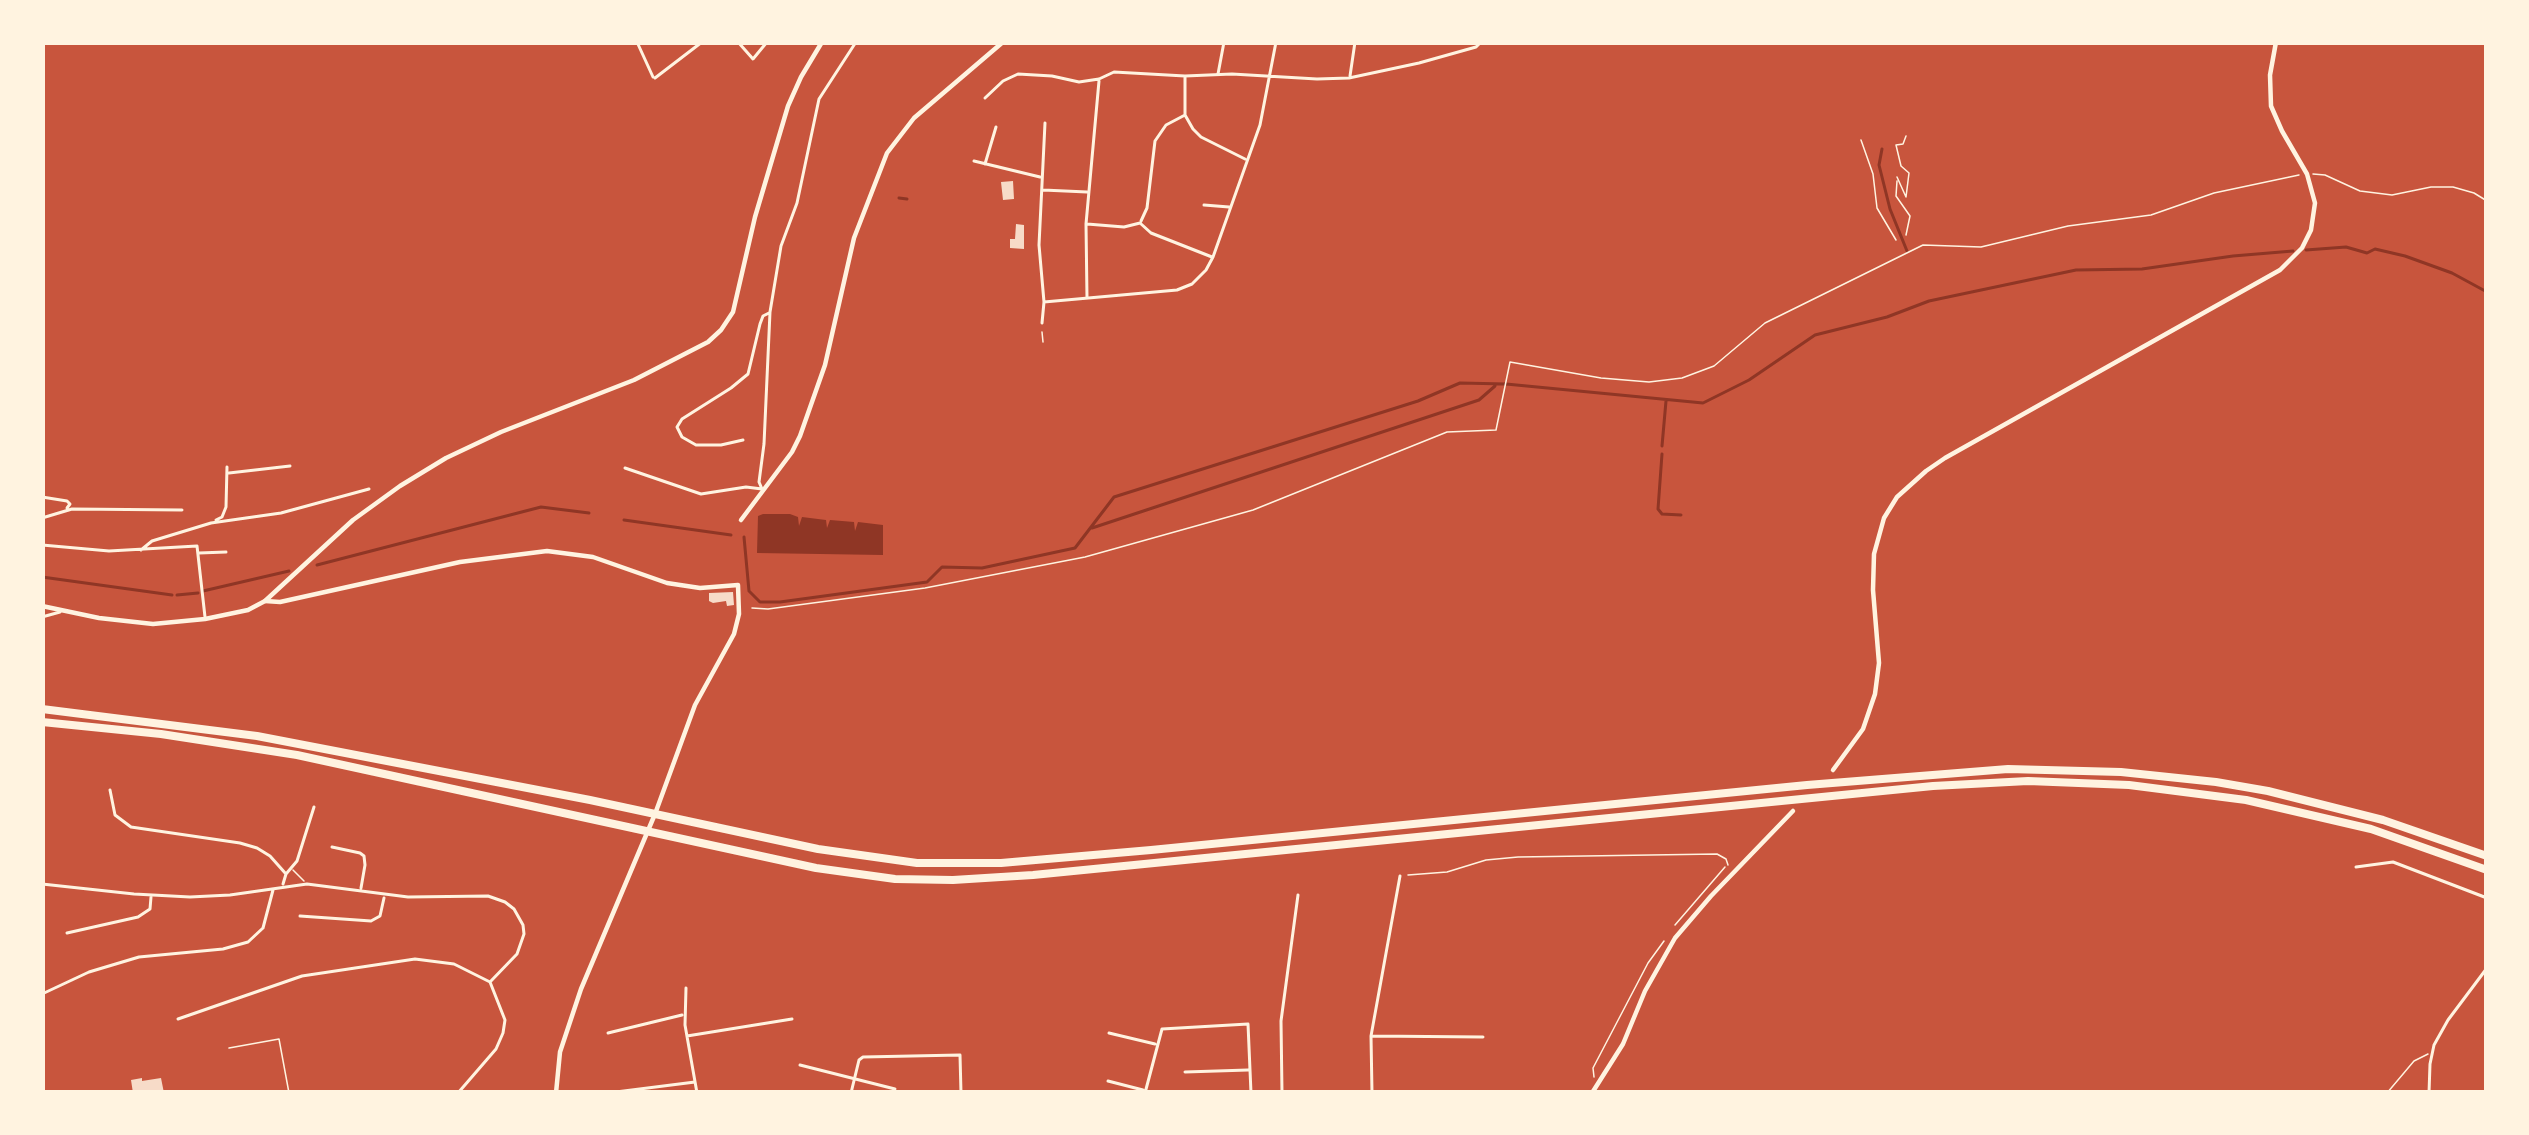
<!DOCTYPE html>
<html>
<head>
<meta charset="utf-8">
<style>
	body { margin:0 }
	#map { position:relative; width:2529px; height:1135px; overflow:hidden; background:#c8553d; font-family:Lato,sans-serif }
	canvas { display:block }
	.frame { position:absolute; inset:0; border:45px solid #fff3e0; pointer-events:none }
</style>
</head>
<body>
<div id="map">
<canvas width="2529" height="1135"></canvas>
<div class="frame"></div>
</div>
<script>
const c = document.querySelector('canvas').getContext('2d');
c.lineJoin = 'round';
function fill(path, color) { c.fillStyle = color; c.fill(path, 'evenodd'); }
const toPath = rows => new Path2D(rows.map(r => 'M' + r).join(''));
function stroke(path, color, width, dash) { c.strokeStyle = color; c.lineWidth = width; c.lineCap = dash ? 'butt' : 'round'; c.setLineDash(dash || []); c.stroke(path); }
fill(toPath([
	[763,514,790,514,798,517,799,526,802,517,826,520,827,528,830,520,854,522,855,531,858,522,883,525,883,555,757,553,758,516]
]), '#8f3625');
stroke(toPath([
	[1882,149,1879,165,1890,209,1907,251],
	[899,198,907,199],
	[2306,250,2346,247,2367,253,2375,249,2405,256,2452,273,2487,292],
	[1662,446,1666,401],
	[1662,454,1658,509,1662,514,1681,515],
	[624,520,731,535],
	[1092,528,1479,400,1495,386],
	[744,537,749,591,760,602,780,602,927,582,942,567,982,568,1075,548,1114,497,1418,401,1460,383,1506,384,1703,403,1749,380,1815,335,1887,317,1929,301,2076,270,2142,269,2233,256,2293,251],
	[317,565,541,507,589,513],
	[42,577,172,595],
	[203,591,289,571],
	[177,595,198,593]
]), '#8f3625', 3);
fill(toPath([
	[1013,181,1014,199,1003,200,1001,182],
	[1016,224,1024,225,1024,249,1010,248,1010,239,1015,239],
	[733,592,734,605,727,606,726,601,713,603,709,601,709,593],
	[142,1078,142,1081,161,1078,164,1093,133,1093,131,1080]
]), '#f7dbc8');
stroke(toPath([
	[1861,140,1873,174,1877,208,1896,240],
	[1897,177,1906,197,1909,173,1901,166,1896,145,1903,144,1906,136],
	[1897,181,1896,196,1910,216,1906,235],
	[1042,332,1043,342],
	[752,608,768,609,925,588,1085,557,1253,510,1447,432,1496,430,1510,362,1601,378,1649,382,1682,378,1714,366,1765,323,1923,245,1981,247,2068,226,2151,215,2214,193,2299,175],
	[1408,875,1447,872,1486,860,1518,857,1717,854,1726,859,1728,865],
	[1675,925,1725,867],
	[1594,1077,1593,1068,1648,963,1664,941]
]), '#fff3e0', 1.5);
stroke(toPath([
	[2313,174,2325,175,2360,191,2392,195,2431,187,2453,187,2474,193,2487,201],
	[293,870,304,881],
	[229,1048,279,1039,289,1093],
	[2387,1093,2414,1061,2428,1054]
]), '#fff3e0', 1.5);
stroke(toPath([
	[637,42,653,77],
	[738,42,753,59,767,42],
	[1218,74,1224,42],
	[1185,76,1185,115,1193,129,1201,137,1245,159],
	[1350,76,1355,42],
	[655,78,702,42],
	[985,98,1003,81,1018,74,1052,76,1079,82,1099,79,1114,72,1185,76,1232,74,1317,79,1349,78,1419,63,1476,47,1481,42],
	[974,161,1040,177],
	[985,164,996,127],
	[1043,190,1087,192],
	[1204,205,1229,207],
	[1141,221,1147,208,1155,141,1166,125,1185,115],
	[1087,224,1124,227,1140,223,1151,233,1212,257],
	[1087,298,1086,224,1099,81],
	[1044,302,1177,290,1192,284,1206,270,1213,257,1260,125,1276,42],
	[1042,323,1044,302,1039,245,1045,123],
	[743,440,721,445,696,445,682,437,677,427,682,419,731,388,748,374,760,324,763,316,769,313],
	[625,468,701,494,746,487,762,489,759,482,764,444,770,312,781,246,797,203,819,99,856,42],
	[229,473,290,466],
	[42,497,67,501,70,504,67,508],
	[42,518,72,509,182,510],
	[216,520,222,517,226,507,227,467],
	[42,545,109,551,197,546,205,617],
	[141,550,152,541,211,523,281,513,369,489],
	[199,553,226,552],
	[42,617,60,612],
	[110,790,115,815,131,827,240,843,257,848,270,856,286,874],
	[332,847,360,853,364,856,365,865,361,888],
	[2356,867,2393,862,2487,898],
	[42,884,134,894,190,897,230,895,307,884,408,897,488,896,505,902,514,909,523,925,524,934,517,954,490,982],
	[283,884,286,874,297,861,314,807],
	[300,916,371,921,380,916,384,898],
	[67,933,138,917,150,909,151,897],
	[686,988,685,1025,697,1093],
	[42,994,89,972,139,957,223,949,248,942,263,928,273,890],
	[178,1019,302,976,415,959,454,964,490,982,505,1020,503,1033,496,1049,458,1093],
	[608,1033,682,1015],
	[1109,1033,1155,1044],
	[687,1036,792,1019],
	[1371,1036,1483,1037],
	[800,1065,895,1089],
	[1185,1072,1248,1070],
	[1108,1081,1143,1090],
	[608,1093,695,1082],
	[851,1093,859,1060,863,1057,960,1055,961,1093],
	[1145,1093,1162,1029,1248,1024,1251,1093],
	[1282,1093,1281,1021,1298,895],
	[1372,1093,1371,1036,1400,876],
	[2429,1093,2430,1064,2434,1045,2448,1020,2487,968]
]), '#fff3e0', 3);
stroke(toPath([
	[741,520,792,452,800,436,825,365,854,238,887,153,914,118,1003,42],
	[265,601,280,602,460,562,547,551,593,557,667,583,700,588,738,585,739,614,734,634,695,705,655,814,581,989,560,1052,556,1093],
	[1833,770,1863,729,1875,694,1879,663,1873,590,1874,554,1884,518,1897,497,1926,471,1945,458,2280,270,2302,248,2311,230,2315,203,2307,174,2282,131,2271,106,2270,75,2276,42],
	[1592,1093,1623,1044,1645,991,1675,938,1711,896,1793,811]
]), '#fff3e0', 4.5);
stroke(toPath([
	[42,606,99,618,153,624,205,619,248,610,265,601,353,520,400,486,446,458,501,432,634,380,708,342,721,330,733,312,755,217,788,106,801,77,822,42]
]), '#fff3e0', 4.5);
stroke(toPath([
	[42,709,257,736,590,800,818,849,917,863,1001,863,1151,850,1807,785,2008,769,2121,772,2216,782,2268,791,2383,820,2487,856],
	[42,722,161,734,297,755,816,868,895,879,953,880,1033,875,1933,786,2028,781,2129,785,2246,800,2371,829,2487,870]
]), '#fff3e0', 8);
</script>
</body>
</html>
